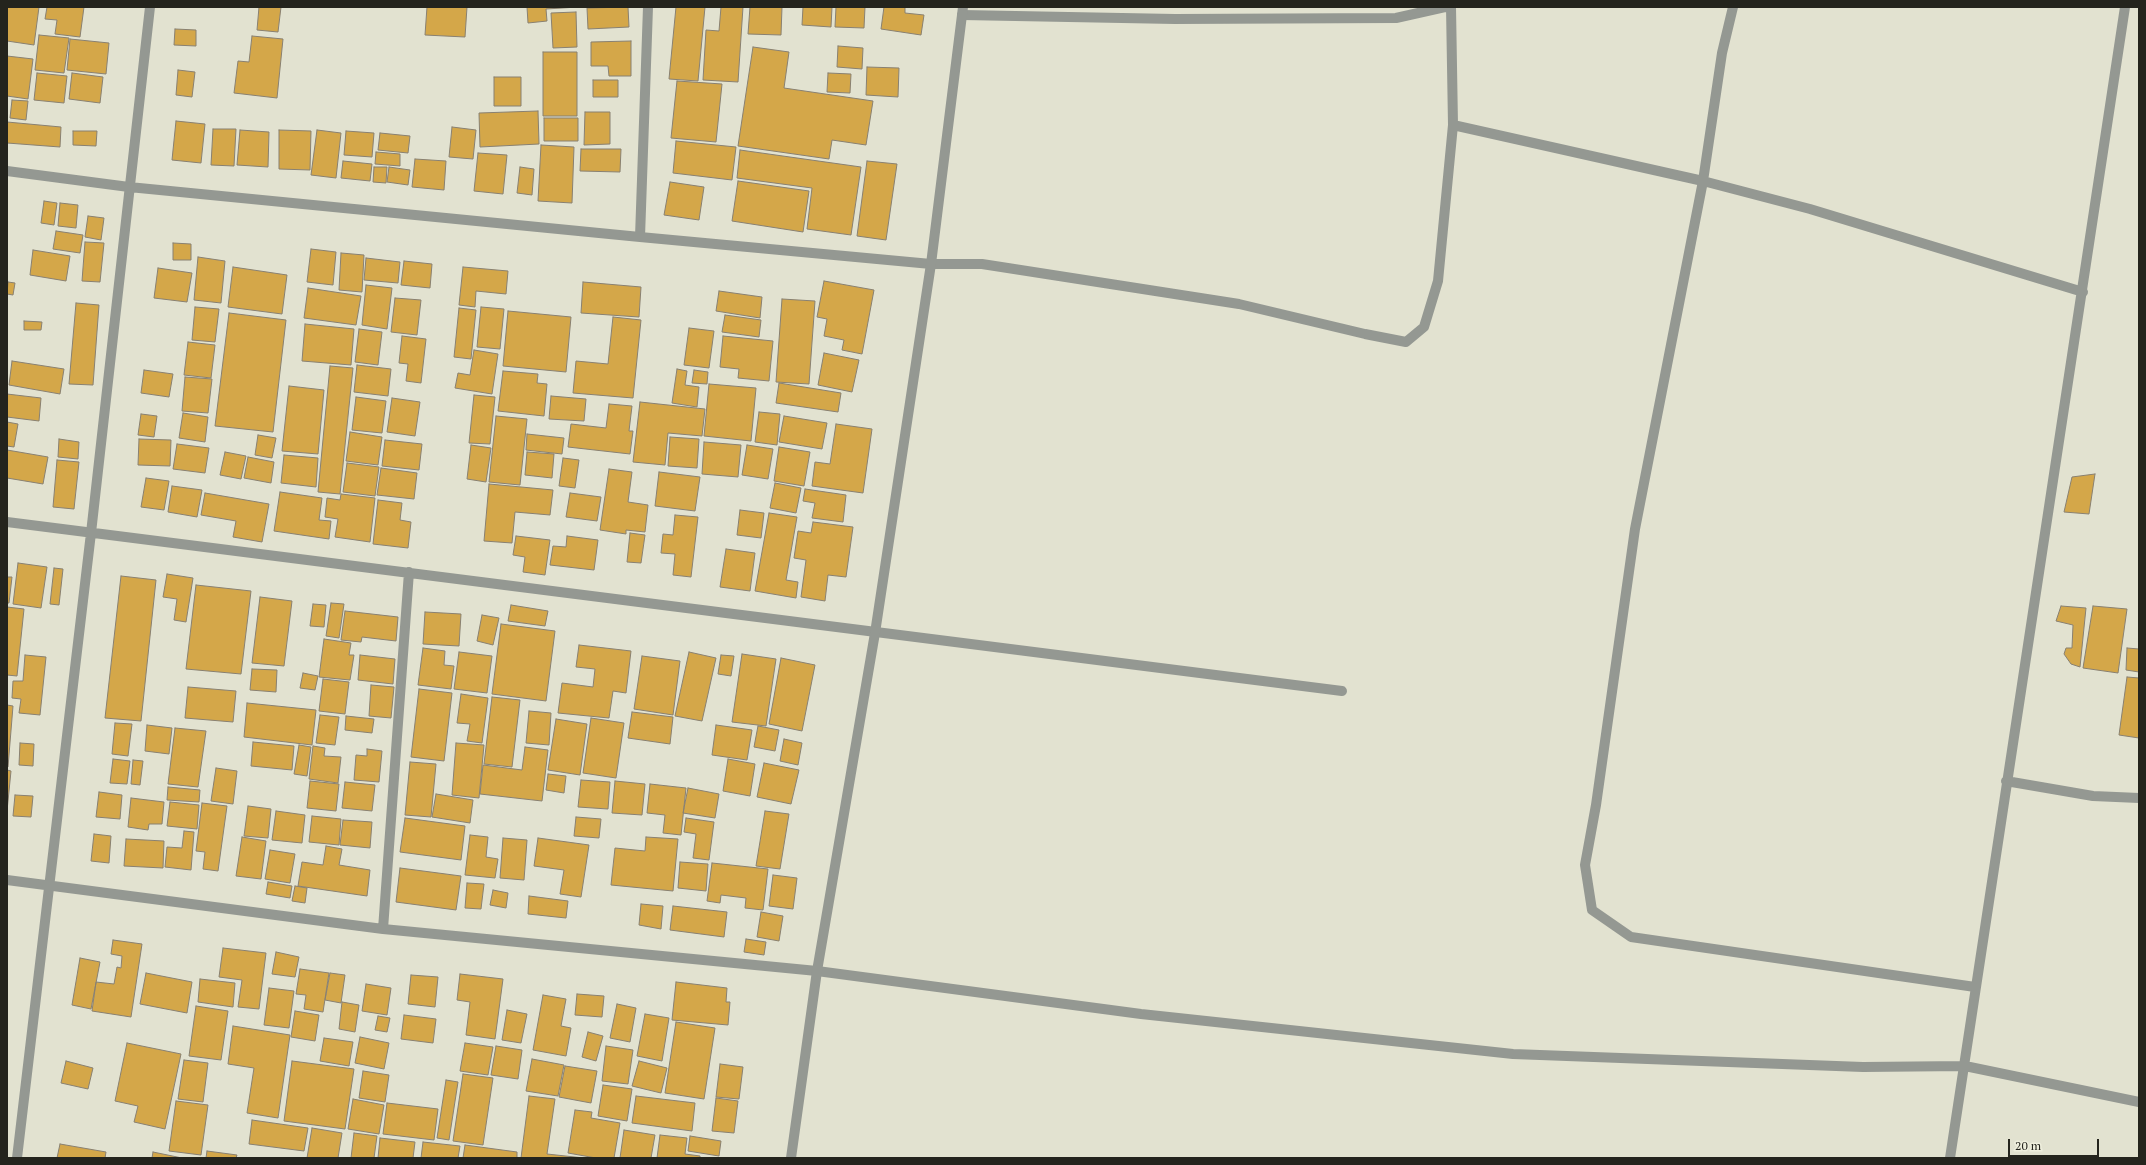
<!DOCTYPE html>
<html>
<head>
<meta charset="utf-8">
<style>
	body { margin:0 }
	#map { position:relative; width:2146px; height:1165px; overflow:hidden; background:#e2e2d0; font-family:"PT Serif",serif }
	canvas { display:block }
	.frame { position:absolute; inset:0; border:8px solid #24241d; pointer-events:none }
	.scale { position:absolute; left:2008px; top:1139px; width:91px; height:18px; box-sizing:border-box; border:2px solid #24241d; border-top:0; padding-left:5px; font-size:12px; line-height:14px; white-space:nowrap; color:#24241d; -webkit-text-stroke:3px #efefdd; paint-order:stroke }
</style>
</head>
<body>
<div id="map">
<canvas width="2146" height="1165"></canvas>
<div class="frame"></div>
<div class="scale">20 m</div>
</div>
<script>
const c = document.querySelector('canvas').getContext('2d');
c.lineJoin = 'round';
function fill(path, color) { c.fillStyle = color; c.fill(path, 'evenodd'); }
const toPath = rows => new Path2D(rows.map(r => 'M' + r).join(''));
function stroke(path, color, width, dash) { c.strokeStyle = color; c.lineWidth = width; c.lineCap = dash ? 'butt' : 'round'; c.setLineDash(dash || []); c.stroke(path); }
const building = toPath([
	[7,7,39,7,34,45,7,41,7,7],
	[47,7,84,7,80,37,55,34,57,20,45,19,47,7],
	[259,7,281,7,278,32,257,30,259,7],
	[427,7,467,7,465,37,425,35,427,7],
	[527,7,578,7,546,9,547,21,528,23,527,7],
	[628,7,629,27,588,29,587,8,628,7],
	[676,7,705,7,698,81,669,79,676,7],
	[721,7,743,7,738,82,703,80,706,30,719,31,721,7],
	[750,7,782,7,781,35,748,34,750,7],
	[803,7,832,7,831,27,802,25,803,7],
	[836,7,865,7,864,28,835,27,836,7],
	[884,7,905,7,905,13,924,15,921,35,881,29,884,7],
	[576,12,577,47,553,48,551,13,576,12],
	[175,29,196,30,196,46,174,45,175,29],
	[39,35,69,38,64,73,35,70,39,35],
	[252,36,283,39,277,98,234,93,238,61,249,62,252,36],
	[70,39,109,43,106,74,67,70,70,39],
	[631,41,631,76,609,76,608,66,591,66,591,42,631,41],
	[838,46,863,48,862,69,837,67,838,46],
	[753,47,789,52,784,88,873,101,866,145,832,140,829,159,738,146,753,47],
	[543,52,577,52,577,116,543,116,543,52],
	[7,56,33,59,28,99,7,96,7,56],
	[867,67,899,68,898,97,866,95,867,67],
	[178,70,195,72,192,97,176,95,178,70],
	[37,73,67,76,64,103,34,100,37,73],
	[72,73,103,77,100,103,69,99,72,73],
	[828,73,851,74,850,93,827,92,828,73],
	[494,77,521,77,521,106,494,106,494,77],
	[593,80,618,80,618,97,593,97,593,80],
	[677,81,722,84,716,142,671,138,677,81],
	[12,100,28,101,26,120,10,118,12,100],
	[538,111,539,144,480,147,479,113,538,111],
	[585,112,610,112,610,144,584,145,585,112],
	[544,118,578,118,578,141,544,141,544,118],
	[176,121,205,124,201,163,172,160,176,121],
	[7,122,61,127,60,147,7,143,7,122],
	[452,127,476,130,473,159,449,157,452,127],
	[213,129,236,129,234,166,211,165,213,129],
	[240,130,269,132,268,167,237,165,240,130],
	[279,130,311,131,310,170,279,169,279,130],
	[317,130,341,133,336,178,311,175,317,130],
	[73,131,97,131,96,146,73,145,73,131],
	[346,131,374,133,372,157,344,155,346,131],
	[380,133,410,136,408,153,378,150,380,133],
	[676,141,736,147,732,180,673,173,676,141],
	[541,145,574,147,572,203,538,201,541,145],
	[581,149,621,149,620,172,580,171,581,149],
	[740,150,861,167,851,235,807,229,812,188,737,178,740,150],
	[376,152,400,154,400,166,375,164,376,152],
	[478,153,507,155,503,194,474,191,478,153],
	[415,159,446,161,444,190,412,187,415,159],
	[343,161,372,164,370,181,341,178,343,161],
	[867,161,897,164,886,240,857,236,867,161],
	[374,167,387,167,386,183,373,182,374,167],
	[389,167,410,170,408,185,387,182,389,167],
	[520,167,534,169,532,195,517,193,520,167],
	[738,181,809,191,803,232,732,221,738,181],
	[670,182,704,187,699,220,664,215,670,182],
	[44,201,57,203,54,225,41,223,44,201],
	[60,203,78,205,76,228,58,226,60,203],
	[88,216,104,218,101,240,85,237,88,216],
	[56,231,83,235,80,253,53,249,56,231],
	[85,242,104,243,100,282,82,281,85,242],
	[173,243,191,244,191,260,173,260,173,243],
	[311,249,336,252,333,285,307,282,311,249],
	[33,250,70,256,66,281,30,275,33,250],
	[341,253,364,255,362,292,339,290,341,253],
	[198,257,225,261,221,303,194,300,198,257],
	[366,258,400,262,398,283,364,280,366,258],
	[404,261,432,264,430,288,401,285,404,261],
	[233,267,287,275,282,314,228,307,233,267],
	[463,267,508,271,506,294,476,291,475,307,459,305,463,267],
	[158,268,192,273,187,302,154,298,158,268],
	[824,281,874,290,862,354,842,350,844,340,824,336,827,319,817,317,824,281],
	[8,282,15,283,13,295,7,294,8,282],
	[583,282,641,287,639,317,581,313,583,282],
	[366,285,392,288,387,329,362,325,366,285],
	[308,288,361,296,356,325,304,318,308,288],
	[719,291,762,297,760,318,716,311,719,291],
	[395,298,421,300,417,335,391,332,395,298],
	[782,299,815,301,809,384,776,382,782,299],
	[76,303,99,305,93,385,69,384,76,303],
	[195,307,219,309,215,342,192,340,195,307],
	[481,307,504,309,500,349,477,347,481,307],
	[459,308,476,310,471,359,454,357,459,308],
	[508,311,571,317,566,372,503,366,508,311],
	[229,313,286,320,273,432,215,426,229,313],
	[725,315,761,320,759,337,722,332,725,315],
	[613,317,641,320,633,398,573,393,576,361,608,364,613,317],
	[24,321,42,322,41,330,24,330,24,321],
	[305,324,354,329,351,365,302,361,305,324],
	[689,328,714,331,709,368,684,365,689,328],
	[359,329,382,332,378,365,355,362,359,329],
	[402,336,426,339,421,383,406,381,408,364,399,363,402,336],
	[723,336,773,341,769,381,738,378,739,369,720,367,723,336],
	[188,342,215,345,211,378,184,375,188,342],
	[474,350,498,354,492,394,455,388,458,373,470,375,474,350],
	[824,353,859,360,852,392,818,385,824,353],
	[12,361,64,369,60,394,9,385,12,361],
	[357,365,391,369,388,396,354,392,357,365],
	[330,366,353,368,340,494,318,492,330,366],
	[677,369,687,371,685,385,699,387,697,407,672,403,677,369],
	[144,370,173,374,169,397,141,393,144,370],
	[694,370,708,372,707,384,692,383,694,370],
	[503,371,538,374,537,383,547,384,544,416,498,411,503,371],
	[185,377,212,379,208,413,182,411,185,377],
	[779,383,841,393,838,412,776,403,779,383],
	[709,384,756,388,751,441,704,436,709,384],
	[289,386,324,390,318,454,282,451,289,386],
	[7,394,41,398,39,421,7,417,7,394],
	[474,395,495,397,490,444,469,443,474,395],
	[551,396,586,399,584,421,549,419,551,396],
	[356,397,386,401,382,433,352,430,356,397],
	[392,398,420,402,415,436,387,432,392,398],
	[640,402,705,409,702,436,668,433,665,465,633,462,640,402],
	[609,404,632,406,629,431,633,431,630,454,568,447,571,424,606,428,609,404],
	[759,412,780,414,777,445,755,442,759,412],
	[183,413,208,417,205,442,179,438,183,413],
	[141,414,157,416,154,437,138,435,141,414],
	[496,416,527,419,520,485,489,482,496,416],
	[784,416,827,423,822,449,779,442,784,416],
	[7,422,18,424,14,447,7,446,7,422],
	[836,424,872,429,863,493,812,486,815,462,830,464,836,424],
	[350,432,382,437,378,465,346,461,350,432],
	[527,434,564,438,562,454,526,450,527,434],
	[258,435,276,438,272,458,255,455,258,435],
	[670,437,699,439,697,468,668,466,670,437],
	[59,439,79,442,78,459,58,457,59,439],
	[139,439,171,440,170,466,138,465,139,439],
	[385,440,422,444,419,470,382,466,385,440],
	[704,442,741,445,738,477,702,474,704,442],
	[177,444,209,448,205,473,173,469,177,444],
	[471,445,491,448,486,482,467,479,471,445],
	[747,445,773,449,768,479,742,475,747,445],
	[779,447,810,452,804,486,774,481,779,447],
	[7,450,48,457,43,484,7,478,7,450],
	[225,452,246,456,241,479,220,475,225,452],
	[527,452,554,454,552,478,525,475,527,452],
	[284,455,318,458,316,487,281,483,284,455],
	[248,457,274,462,271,483,244,478,248,457],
	[563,458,579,460,575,488,559,486,563,458],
	[57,460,79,462,74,509,53,507,57,460],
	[347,463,379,467,375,496,343,492,347,463],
	[381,468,417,473,414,499,377,495,381,468],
	[609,469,632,472,628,502,648,505,645,532,626,530,626,534,600,530,609,469],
	[659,472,700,477,695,511,655,506,659,472],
	[2095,474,2089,514,2064,512,2072,477,2095,474],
	[146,478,169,481,164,510,141,507,146,478],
	[775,483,801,488,796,513,770,508,775,483],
	[489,484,553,490,550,515,515,512,512,543,484,541,489,484],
	[172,486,202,490,197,517,168,512,172,486],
	[805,489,846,495,843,522,812,518,815,503,803,501,805,489],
	[280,492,322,498,319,520,331,521,329,539,274,531,280,492],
	[205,493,269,504,262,542,233,537,236,521,201,515,205,493],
	[570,493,601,497,597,521,566,517,570,493],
	[341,494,375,498,370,542,335,537,338,519,325,517,327,498,340,500,341,494],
	[378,500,402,503,400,520,411,522,408,548,373,544,378,500],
	[740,510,764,513,761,538,737,535,740,510],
	[769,513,797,517,786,580,798,582,796,598,755,591,769,513],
	[675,515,698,517,691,577,673,575,675,554,661,553,663,534,673,535,675,515],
	[813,522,853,527,846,577,828,575,825,601,801,597,806,560,794,558,798,531,811,533,813,522],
	[630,533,645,535,641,563,627,562,630,533],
	[516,536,550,540,545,575,523,572,525,557,513,555,516,536],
	[567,536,598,540,594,570,550,565,553,546,566,547,567,536],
	[726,549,755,553,750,591,720,587,726,549],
	[18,563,47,567,41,608,13,604,18,563],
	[54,568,63,569,59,605,50,604,54,568],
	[167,574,193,578,186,622,174,620,177,599,163,597,167,574],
	[121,576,156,580,141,721,105,718,121,576],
	[7,577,12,577,9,603,7,603,7,577],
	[196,585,251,591,241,674,186,669,196,585],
	[260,597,292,601,284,666,252,663,260,597],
	[331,603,344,604,339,638,326,636,331,603],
	[313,604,326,605,324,627,310,626,313,604],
	[511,605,548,611,545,626,508,621,511,605],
	[2061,606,2086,608,2080,667,2071,664,2064,654,2066,648,2072,648,2073,625,2056,621,2061,606],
	[2093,606,2127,609,2118,673,2083,668,2093,606],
	[7,607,24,609,17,676,7,675,7,607],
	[345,611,398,617,396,641,362,637,361,642,341,640,345,611],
	[425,612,461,614,459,646,423,644,425,612],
	[482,615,499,618,493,645,477,641,482,615],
	[501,624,555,631,546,701,492,694,501,624],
	[324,639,351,643,349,655,354,655,350,680,319,677,324,639],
	[579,645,631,651,626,693,613,691,609,718,558,713,562,683,593,687,595,669,576,667,579,645],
	[423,648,445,651,444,665,454,666,451,689,418,685,423,648],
	[2127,648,2139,649,2139,672,2126,670,2127,648],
	[459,652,492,656,487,693,454,689,459,652],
	[689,652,716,658,702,721,675,716,689,652],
	[742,654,776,659,766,726,732,722,742,654],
	[25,655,46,657,40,715,19,713,21,699,12,698,13,681,23,681,25,655],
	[360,655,395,659,393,684,358,680,360,655],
	[721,655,734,656,731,676,718,674,721,655],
	[642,656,680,661,673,715,634,709,642,656],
	[781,658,815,665,802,731,769,724,781,658],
	[252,669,277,670,276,692,250,690,252,669],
	[303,673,318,676,315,690,300,688,303,673],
	[2127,677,2139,678,2139,738,2119,735,2127,677],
	[323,679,349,682,345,714,319,711,323,679],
	[371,685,394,687,391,718,369,716,371,685],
	[188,687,236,691,233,722,185,718,188,687],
	[419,689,452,693,444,761,411,757,419,689],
	[461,694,488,698,482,743,467,741,470,724,457,723,461,694],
	[492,697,520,700,512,767,484,764,492,697],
	[247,703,316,710,312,745,244,737,247,703],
	[7,705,13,706,8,767,7,767,7,705],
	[529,711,551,713,549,745,526,743,529,711],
	[632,712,673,717,670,744,628,738,632,712],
	[320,715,339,717,335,745,316,743,320,715],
	[346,716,374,719,372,733,345,730,346,716],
	[591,718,624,723,616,778,583,773,591,718],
	[556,719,587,724,580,775,548,770,556,719],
	[115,723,132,724,128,756,112,754,115,723],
	[147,725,172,728,169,754,145,751,147,725],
	[716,725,752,730,747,760,712,755,716,725],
	[758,726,779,730,775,751,754,747,758,726],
	[175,728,206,731,198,787,168,784,175,728],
	[784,739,802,743,798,765,780,761,784,739],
	[253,742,294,746,292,770,251,766,253,742],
	[20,743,34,744,33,766,19,765,20,743],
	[456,743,484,745,479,798,452,795,456,743],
	[299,745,311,747,307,776,294,774,299,745],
	[313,746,325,748,324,756,341,757,338,783,309,779,313,746],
	[525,747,548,750,542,801,480,794,483,765,522,770,525,747],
	[367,749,382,751,379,782,354,780,356,755,367,756,367,749],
	[113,759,130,761,127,784,110,783,113,759],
	[728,759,755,764,750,796,723,791,728,759],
	[133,760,143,761,140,785,131,784,133,760],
	[410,762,436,764,431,817,405,815,410,762],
	[764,763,799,770,791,804,757,797,764,763],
	[216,768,237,771,233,804,211,801,216,768],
	[7,770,11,771,7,811,7,770],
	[548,774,566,776,564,793,546,790,548,774],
	[581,780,610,782,608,809,578,807,581,780],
	[310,781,339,784,336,811,307,808,310,781],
	[615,781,645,784,642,815,612,813,615,781],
	[345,782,375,785,372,811,342,808,345,782],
	[650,784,686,788,681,835,663,833,665,815,647,813,650,784],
	[168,787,200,790,199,802,167,800,168,787],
	[688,788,719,794,715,818,683,813,688,788],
	[99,792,122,795,120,819,96,817,99,792],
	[436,794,473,800,470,823,432,817,436,794],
	[15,795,33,796,31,817,13,816,15,795],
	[131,798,164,802,162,824,149,824,148,830,128,827,131,798],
	[170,802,199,805,197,829,167,826,170,802],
	[202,803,227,806,218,871,203,869,205,852,196,851,202,803],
	[248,806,271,809,268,838,244,836,248,806],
	[276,811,305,815,302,843,272,840,276,811],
	[765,811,789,814,780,869,756,866,765,811],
	[312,816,341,819,339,845,309,842,312,816],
	[576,817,601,819,599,838,574,836,576,817],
	[405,818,465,826,461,860,400,852,405,818],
	[686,818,714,822,709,860,693,858,696,834,684,832,686,818],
	[343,820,372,822,370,848,340,845,343,820],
	[184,831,194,832,191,870,165,867,167,847,182,848,184,831],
	[94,834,111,836,109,863,91,861,94,834],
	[470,835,488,837,486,857,498,859,495,878,465,875,470,835],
	[242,837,266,841,261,879,236,876,242,837],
	[646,837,678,839,673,891,611,885,615,848,645,851,646,837],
	[503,838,527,840,524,880,500,878,503,838],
	[538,838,589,845,581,897,560,894,564,870,534,866,538,838],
	[126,839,164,841,163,868,124,866,126,839],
	[326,846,342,849,339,865,370,870,367,896,298,886,302,862,323,865,326,846],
	[270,850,295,854,290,883,265,879,270,850],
	[680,862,708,864,706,891,678,888,680,862],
	[712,863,768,869,763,910,745,908,746,898,721,895,720,903,707,901,712,863],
	[400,868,461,876,456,910,396,902,400,868],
	[773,875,797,878,793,909,769,906,773,875],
	[268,882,292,886,290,898,266,894,268,882],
	[467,883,484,884,481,909,465,908,467,883],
	[295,886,307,888,305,903,292,901,295,886],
	[493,890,508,893,506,908,490,905,493,890],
	[529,896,568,901,566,918,528,914,529,896],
	[641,904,663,906,661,929,639,925,641,904],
	[673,906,727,912,724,937,670,930,673,906],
	[761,912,783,916,779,941,757,937,761,912],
	[746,939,766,942,764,955,744,952,746,939],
	[113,940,142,944,131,1017,92,1011,96,982,114,984,117,967,121,968,122,956,111,954,113,940],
	[223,948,266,953,259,1009,238,1007,242,980,219,977,223,948],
	[276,952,299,957,295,977,272,974,276,952],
	[80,958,100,962,91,1009,72,1005,80,958],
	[300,969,329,973,323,1012,304,1009,306,995,296,994,300,969],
	[146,973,192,982,187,1013,140,1004,146,973],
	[330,973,345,975,341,1003,325,1000,330,973],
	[460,974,503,979,495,1039,466,1035,470,1002,457,1000,460,974],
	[411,975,438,977,435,1007,408,1004,411,975],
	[200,979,235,983,233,1007,198,1002,200,979],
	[676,982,727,988,726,1002,730,1002,728,1025,672,1020,676,982],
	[366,984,391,988,387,1015,362,1011,366,984],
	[269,988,294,991,289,1028,264,1025,269,988],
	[577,994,604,996,602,1017,575,1015,577,994],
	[543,995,566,999,561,1026,571,1028,566,1056,533,1050,543,995],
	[342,1002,359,1005,355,1032,339,1029,342,1002],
	[617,1004,636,1008,630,1042,610,1038,617,1004],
	[196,1006,228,1011,221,1060,189,1056,196,1006],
	[507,1010,527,1014,521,1043,502,1040,507,1010],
	[295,1011,319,1015,315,1041,291,1037,295,1011],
	[645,1014,669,1018,662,1061,637,1056,645,1014],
	[404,1015,436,1019,433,1043,401,1039,404,1015],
	[378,1016,390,1018,387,1032,375,1030,378,1016],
	[676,1022,715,1028,704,1099,665,1093,676,1022],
	[233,1026,290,1035,278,1118,247,1113,254,1068,228,1064,233,1026],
	[588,1032,603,1036,596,1061,582,1057,588,1032],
	[360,1037,389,1043,384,1069,355,1063,360,1037],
	[324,1038,353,1042,349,1066,320,1061,324,1038],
	[127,1043,181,1054,165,1129,134,1122,138,1106,115,1101,127,1043],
	[465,1043,493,1047,488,1075,460,1071,465,1043],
	[496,1046,522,1050,518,1079,491,1075,496,1046],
	[606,1046,633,1050,628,1084,602,1081,606,1046],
	[532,1059,564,1065,558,1096,526,1091,532,1059],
	[184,1060,208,1063,203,1102,178,1099,184,1060],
	[66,1061,93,1068,88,1089,61,1083,66,1061],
	[292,1061,354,1069,345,1129,284,1121,292,1061],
	[639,1061,667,1068,661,1093,632,1086,639,1061],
	[720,1064,743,1067,739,1099,716,1097,720,1064],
	[565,1066,597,1071,591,1103,559,1097,565,1066],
	[363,1071,389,1075,385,1102,359,1098,363,1071],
	[463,1074,493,1078,483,1145,453,1141,463,1074],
	[446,1080,458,1082,449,1140,437,1138,446,1080],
	[603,1085,632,1089,627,1121,598,1116,603,1085],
	[529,1096,555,1099,547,1154,584,1158,521,1158,529,1096],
	[636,1096,695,1103,692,1131,632,1123,636,1096],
	[716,1098,738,1101,734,1133,712,1131,716,1098],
	[353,1099,384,1105,379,1134,348,1129,353,1099],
	[176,1101,208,1105,201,1155,169,1151,176,1101],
	[387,1103,438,1109,434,1140,383,1134,387,1103],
	[575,1110,592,1112,591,1118,620,1123,614,1158,596,1158,568,1153,575,1110],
	[252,1120,308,1128,304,1151,249,1144,252,1120],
	[312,1128,342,1133,338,1158,307,1158,312,1128],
	[624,1130,655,1135,651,1158,620,1158,624,1130],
	[354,1133,377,1136,374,1158,351,1158,354,1133],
	[660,1135,687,1138,685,1154,700,1156,700,1158,657,1158,660,1135],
	[690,1136,721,1141,719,1156,688,1151,690,1136],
	[380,1138,415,1142,413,1158,378,1158,380,1138],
	[423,1142,460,1146,458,1158,421,1158,423,1142],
	[60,1144,106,1152,105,1158,57,1158,60,1144],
	[465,1145,517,1152,517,1158,463,1158,465,1145],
	[207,1151,237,1155,236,1158,206,1158,207,1151],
	[153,1152,182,1158,152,1158,153,1152]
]);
fill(building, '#d4a749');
stroke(building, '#888071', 1);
stroke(toPath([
	[1733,7,1722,53,1703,181,1635,529,1596,805,1585,865,1592,910,1631,937,1975,987],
	[962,15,1175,19,1396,18,1445,7],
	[1453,125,1703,181,1810,209,2083,292],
	[7,171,129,187,640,237,931,264,982,264,1239,304,1365,334,1406,342,1424,327,1438,281,1453,125,1451,7],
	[640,237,648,7],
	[7,522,1342,691],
	[2006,781,2093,796,2139,798],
	[7,880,383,929,817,971,1141,1014,1513,1054,1863,1067,1965,1066,2139,1102],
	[383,929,409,572],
	[17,1158,91,533,150,7],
	[1950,1158,2125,7]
]), '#949892', 10);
stroke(toPath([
	[791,1158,817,971,875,633,931,264,963,7]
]), '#949892', 10);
</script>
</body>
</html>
